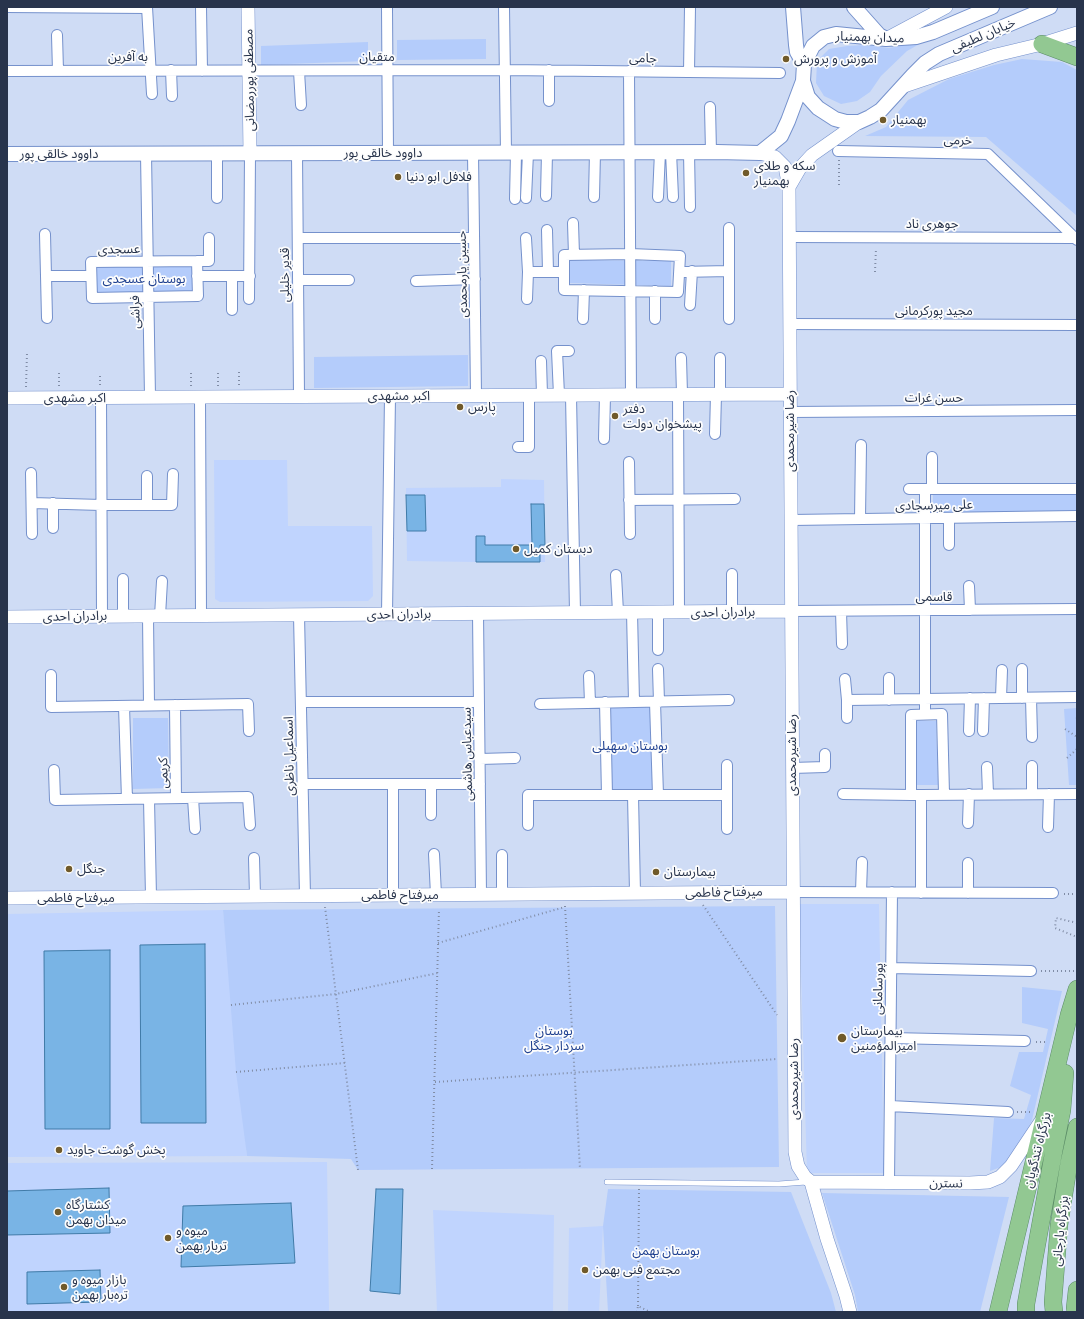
<!DOCTYPE html>
<html>
<head>
<meta charset="utf-8">
<style>
	body { margin:0 }
	#map { position:relative; width:1084px; height:1319px; overflow:hidden; background:#cfdcf5; font-family:Ubuntu,sans-serif }
	canvas { display:block }
	.frame { position:absolute; inset:0; border:8px solid #28344c; pointer-events:none }
</style>
</head>
<body>
<div id="map">
<canvas width="1084" height="1319"></canvas>
<div class="frame"></div>
</div>
<script>
const c = document.querySelector('canvas').getContext('2d');
c.lineJoin = 'round';
function fill(path, color) { c.fillStyle = color; c.fill(path, 'evenodd'); }
const toPath = rows => new Path2D(rows.map(r => 'M' + r).join(''));
function stroke(path, color, width, dash) { c.strokeStyle = color; c.lineWidth = width; c.lineCap = dash ? 'butt' : 'round'; c.setLineDash(dash || []); c.stroke(path); }
function write(font, color, halo, rows, align = 'center') {
  c.font = font + ' Ubuntu,"Noto Sans Arabic",sans-serif'; c.lineWidth = 3.5; c.setLineDash([]); c.textBaseline = 'middle'; c.strokeStyle = halo; c.fillStyle = color; for (const [text, x, y, turn = 0] of rows) {
    c.save(); c.translate(x, y); c.rotate((+turn || 0) * Math.PI / 180); c.textAlign = isNaN(turn) ? turn : align; if (halo) c.strokeText(text, 0, 0); c.fillText(text, 0, 0); c.restore();
  }
}
fill(toPath([
	[214,460,287,460,288,526,372,526,373,596,368,601,220,602,215,599],
	[501,479,544,480,545,562,476,562,407,561,406,488,501,487],
	[799,904,879,904,884,1173,807,1173],
	[223,910,247,1156,7,1157,7,914],
	[327,1162,329,1312,7,1312,7,1163],
	[433,1210,554,1215,553,1312,437,1312],
	[603,1226,599,1312,568,1312,569,1228]
]), '#c0d4fe');
fill(toPath([
	[486,39,486,59,397,60,397,40],
	[368,42,368,61,261,65,261,46],
	[923,42,907,51,881,76,870,92,857,101,841,104,824,96,816,83,817,61,829,49,847,46,864,45,889,48],
	[1022,59,1062,62,1077,70,1077,216,986,137,865,136,886,127,908,100,949,79,994,65],
	[569,260,671,261,671,286,570,283],
	[192,264,193,291,97,293,96,266],
	[468,355,468,386,314,388,314,357],
	[1077,491,1077,513,933,514,933,492],
	[607,702,654,702,654,790,607,790],
	[1077,708,1077,785,1069,785,1064,709],
	[133,718,168,718,169,788,133,789],
	[915,721,936,721,938,785,917,785],
	[775,906,779,1167,358,1170,351,1159,247,1156,236,1072,223,910],
	[1022,987,1062,991,1032,1120,1018,1151,1004,1166,990,1171,994,1118,1024,1119,1031,1095,1010,1086,1019,1052,1043,1052,1048,1029,1022,1023],
	[608,1189,791,1192,831,1293,836,1312,608,1312,603,1226],
	[822,1193,1009,1197,980,1312,858,1312,855,1295]
]), '#b4ccfb');
const building = toPath([
	[406,495,425,495,426,531,407,531,406,495],
	[531,504,544,504,545,545,540,545,540,562,476,562,476,536,485,536,485,545,532,545,531,504],
	[205,944,206,1123,141,1123,140,945,205,944],
	[110,950,110,1129,45,1129,44,951,110,950],
	[109,1188,110,1233,7,1235,7,1191,109,1188],
	[376,1189,403,1189,400,1294,370,1291,376,1189],
	[291,1203,295,1263,181,1267,183,1206,291,1203],
	[100,1270,101,1302,27,1304,27,1272,100,1270]
]);
fill(building, '#79b4e5');
stroke(building, '#407ba8', 1);
const service = toPath([
	[607,1182,779,1184,806,1182]
]);
const minor = toPath([
	[7,7,147,8],
	[147,7,152,94],
	[201,7,202,71],
	[387,7,388,153],
	[504,7,506,153],
	[57,35,58,71],
	[171,70,172,96],
	[549,70,549,101],
	[7,71,505,70,780,73],
	[299,71,301,105],
	[629,71,631,394],
	[689,72,690,7],
	[710,107,711,152],
	[838,151,988,154,1077,240],
	[671,152,673,197],
	[689,152,690,207],
	[297,153,299,396],
	[473,153,476,395],
	[146,154,150,397],
	[217,154,217,198],
	[546,196,547,153],
	[594,197,595,152],
	[658,197,660,152],
	[526,198,528,153],
	[515,199,516,153],
	[573,223,574,255],
	[729,228,729,319],
	[547,230,548,272],
	[45,234,47,318],
	[790,237,1074,238],
	[298,238,474,238],
	[526,238,528,272,527,299],
	[630,254,680,256,678,292,564,290,564,255,630,254],
	[197,261,198,296,92,298,91,262,197,261],
	[197,261,209,261,209,238],
	[528,272,564,272],
	[680,272,729,271],
	[46,276,91,276],
	[197,276,250,276],
	[232,276,232,310],
	[298,280,349,280],
	[416,281,475,279],
	[249,299,250,153],
	[690,305,692,271],
	[583,319,584,290],
	[655,319,655,291],
	[790,324,1077,325],
	[681,358,682,394],
	[720,358,720,394],
	[541,361,542,395],
	[678,394,679,612],
	[559,395,557,351,569,351],
	[571,395,575,613],
	[101,397,102,616],
	[200,397,201,615],
	[790,412,1077,410],
	[715,434,716,394],
	[604,439,605,395],
	[518,447,529,447,529,395],
	[932,457,932,489],
	[629,462,630,534],
	[31,473,32,534],
	[909,489,1077,489],
	[925,489,925,714],
	[629,500,735,499],
	[32,503,101,505,172,505,173,474],
	[53,503,53,528],
	[147,505,147,476],
	[949,518,949,545],
	[860,519,861,445],
	[791,520,1077,516],
	[616,575,618,612],
	[969,586,970,610],
	[732,611,732,574],
	[791,611,1077,609],
	[841,611,842,644],
	[632,612,634,702],
	[658,612,658,650],
	[478,613,481,894],
	[387,614,390,396],
	[299,615,305,896],
	[123,616,123,579],
	[148,616,149,705],
	[160,616,162,581],
	[658,669,659,702],
	[1022,669,1022,698],
	[51,675,51,707,248,704,249,731],
	[589,676,590,703],
	[889,678,889,700],
	[845,679,847,700,847,718],
	[1001,698,1002,670],
	[1031,698,1032,737],
	[847,700,1077,697],
	[301,702,479,702],
	[605,702,607,795],
	[655,702,658,795],
	[540,704,729,700],
	[175,705,176,798],
	[124,706,127,799],
	[969,731,970,698],
	[983,731,984,698],
	[480,759,515,758],
	[1032,766,1032,794],
	[987,767,988,794],
	[792,768,825,767,825,754],
	[54,770,55,800,248,797,250,825],
	[302,784,480,784],
	[431,784,431,815],
	[843,794,911,795],
	[944,794,942,714,911,715,911,795,921,795,1077,794],
	[633,795,635,893],
	[193,798,195,829],
	[149,799,151,897],
	[968,823,969,794],
	[528,825,528,795,727,795],
	[1048,827,1049,794],
	[727,829,727,765],
	[434,854,436,895],
	[254,858,255,896],
	[793,892,1053,893],
	[861,892,862,862],
	[921,893,921,795],
	[968,893,968,863],
	[502,894,502,855],
	[393,895,393,784],
	[891,968,1031,971],
	[891,1038,1025,1041],
	[890,1106,1008,1112],
	[889,1182,892,892]
]);
const tertiary = toPath([
	[248,7,250,153],
	[888,38,946,7],
	[904,86,996,55,1042,44,1077,33],
	[760,153,775,157,785,167,789,187,795,1152,798,1166,805,1177,811,1182,827,1239,846,1296,850,1312],
	[789,187,800,168,812,155,859,122],
	[7,398,790,394],
	[7,617,791,611],
	[7,898,793,892],
	[811,1182,970,1183,988,1182,1000,1177,1011,1166,1041,1121]
]);
const secondary = toPath([
	[793,7,796,45,797,52,804,64],
	[854,7,879,35,886,39],
	[992,7,933,32,916,37,886,39,836,34,824,37,813,46,804,64,803,81,808,97,818,108,835,119,846,122,859,122,870,117,881,110,913,75,925,63,939,54,1050,7],
	[7,154,717,152,760,153,781,136,788,121,803,81]
]);
const trunk = toPath([
	[1042,44,1077,57],
	[1075,1308,1077,1290],
	[998,1312,1069,1015,1077,989],
	[1026,1312,1026,1304,1054,1150,1062,1110,1065,1073],
	[1054,1312,1053,1302,1059,1225,1069,1163,1077,1127]
]);
stroke(service, '#7591cc', 6);
stroke(minor, '#7591cc', 12);
stroke(tertiary, '#7591cc', 14);
stroke(secondary, '#7591cc', 16);
stroke(trunk, '#5b8c67', 18);
stroke(toPath([
	[839,160,839,186],
	[875,272,876,248],
	[239,372,239,386],
	[218,373,218,386],
	[100,376,100,386],
	[59,386,59,372],
	[191,386,191,373],
	[26,387,27,353],
	[1077,718,1076,719,1077,720],
	[1065,729,1077,737],
	[1067,758,1077,749],
	[1064,894,1077,894],
	[703,905,777,1015],
	[565,906,580,1169],
	[325,907,358,1170],
	[1077,923,1056,918,1055,928,1077,937],
	[438,943,565,907],
	[1041,971,1077,971],
	[231,1005,336,994,438,973],
	[1036,1042,1047,1042],
	[236,1072,345,1063],
	[435,1082,777,1059],
	[1017,1112,1031,1112],
	[432,1169,439,909],
	[638,1306,639,1189],
	[637,1312,638,1306,650,1312]
]), '#808ca5', 2, [1, 3]);
stroke(service, '#fff', 5);
stroke(minor, '#fff', 10);
stroke(tertiary, '#fff', 13);
stroke(secondary, '#fff', 14);
stroke(trunk, '#92c892', 17);
for (const [x, y, r, color] of [
	[786,59,4,"#705a2a"],
	[883,120,4,"#705a2a"],
	[746,173,4,"#705a2a"],
	[398,177,4,"#705a2a"],
	[460,407,4,"#705a2a"],
	[615,416,4,"#705a2a"],
	[516,549,4,"#705a2a"],
	[69,869,4,"#705a2a"],
	[656,872,4,"#705a2a"],
	[842,1038,5,"#705a2a"],
	[59,1150,4,"#705a2a"],
	[58,1212,4,"#705a2a"],
	[168,1238,4,"#705a2a"],
	[585,1270,4,"#705a2a"],
	[64,1287,4,"#705a2a"]
]) { const dot = new Path2D(); dot.arc(x, y, r, 0, 2 * Math.PI); c.fillStyle = color; c.fill(dot); stroke(dot, '#fdfdfd', 1.5); }
write('13px', '#28344c', '#fdfdfd', [
	["خیابان لطیفی",983,35,-23],
	["میدان بهمنیار",870,37,2],
	["به آفرین",128,57],
	["متقیان",377,57],
	["جامی",643,58,1],
	["مصطفی پوررمضانی",249,80,-91],
	["خرمی",958,140,1],
	["داوود خالقی پور",383,153],
	["داوود خالقی پور",59,154],
	["جوهری ناد",932,224],
	["عسجدی",119,249,-1],
	["حسین یارمحمدی",462,274,-91],
	["قدیر خلیلی",285,275,-90],
	["مجید پورکرمانی",934,311],
	["فراشی",135,312,-91],
	["اکبر مشهدی",399,396],
	["اکبر مشهدی",75,398],
	["حسن غرات",934,398],
	["رضا شیرمحمدی",790,431,-90],
	["علی میرسجادی",934,505,-1],
	["قاسمی",934,597],
	["برادران احدی",723,612,-1],
	["برادران احدی",399,614,-1],
	["برادران احدی",75,616,-1],
	["سیدعباس هاشمی",467,754,-91],
	["رضا شیرمحمدی",792,755,-90],
	["اسماعیل ناظری",289,756,-91],
	["کریمی",163,773,-91],
	["میرفتاح فاطمی",724,892,-1],
	["میرفتاح فاطمی",400,895],
	["میرفتاح فاطمی",76,898],
	["پورسامانی",878,989,-89],
	["رضا شیرمحمدی",794,1079,-90],
	["بزرگراه تندگویان",1037,1150,-76],
	["نسترن",946,1183,1],
	["بزرگراه یارجانی",1060,1231,-84]
]);
write('13px', '#28344c', '#fdfdfd', [
	["آموزش و پرورش",794,59],
	["بهمنیار",891,120],
	["سکه و طلای",754,166],
	["بهمنیار",754,181],
	["فلافل ابو دنیا",406,177],
	["پارس",468,407],
	["دفتر",623,409],
	["پیشخوان دولت",623,424],
	["دبستان کمیل",524,549],
	["جنگل",77,869],
	["بیمارستان",664,872],
	["بیمارستان",851,1031],
	["امیرالمؤمنین",851,1046],
	["پخش گوشت جاوید",67,1150],
	["کشتارگاه",66,1205],
	["میدان بهمن",66,1220],
	["میوه و",176,1231],
	["تربار بهمن",176,1246],
	["مجتمع فنی بهمن",593,1270],
	["بازار میوه و",72,1280],
	["تره‌بار بهمن",72,1295]
], 'left');
write('13px', '#214291', '#fdfdfd', [
	["بوستان عسجدی",144,279],
	["بوستان سهیلی",630,746],
	["بوستان",554,1031],
	["سردار جنگل",554,1046],
	["بوستان بهمن",666,1251]
]);
</script>
</body>
</html>
